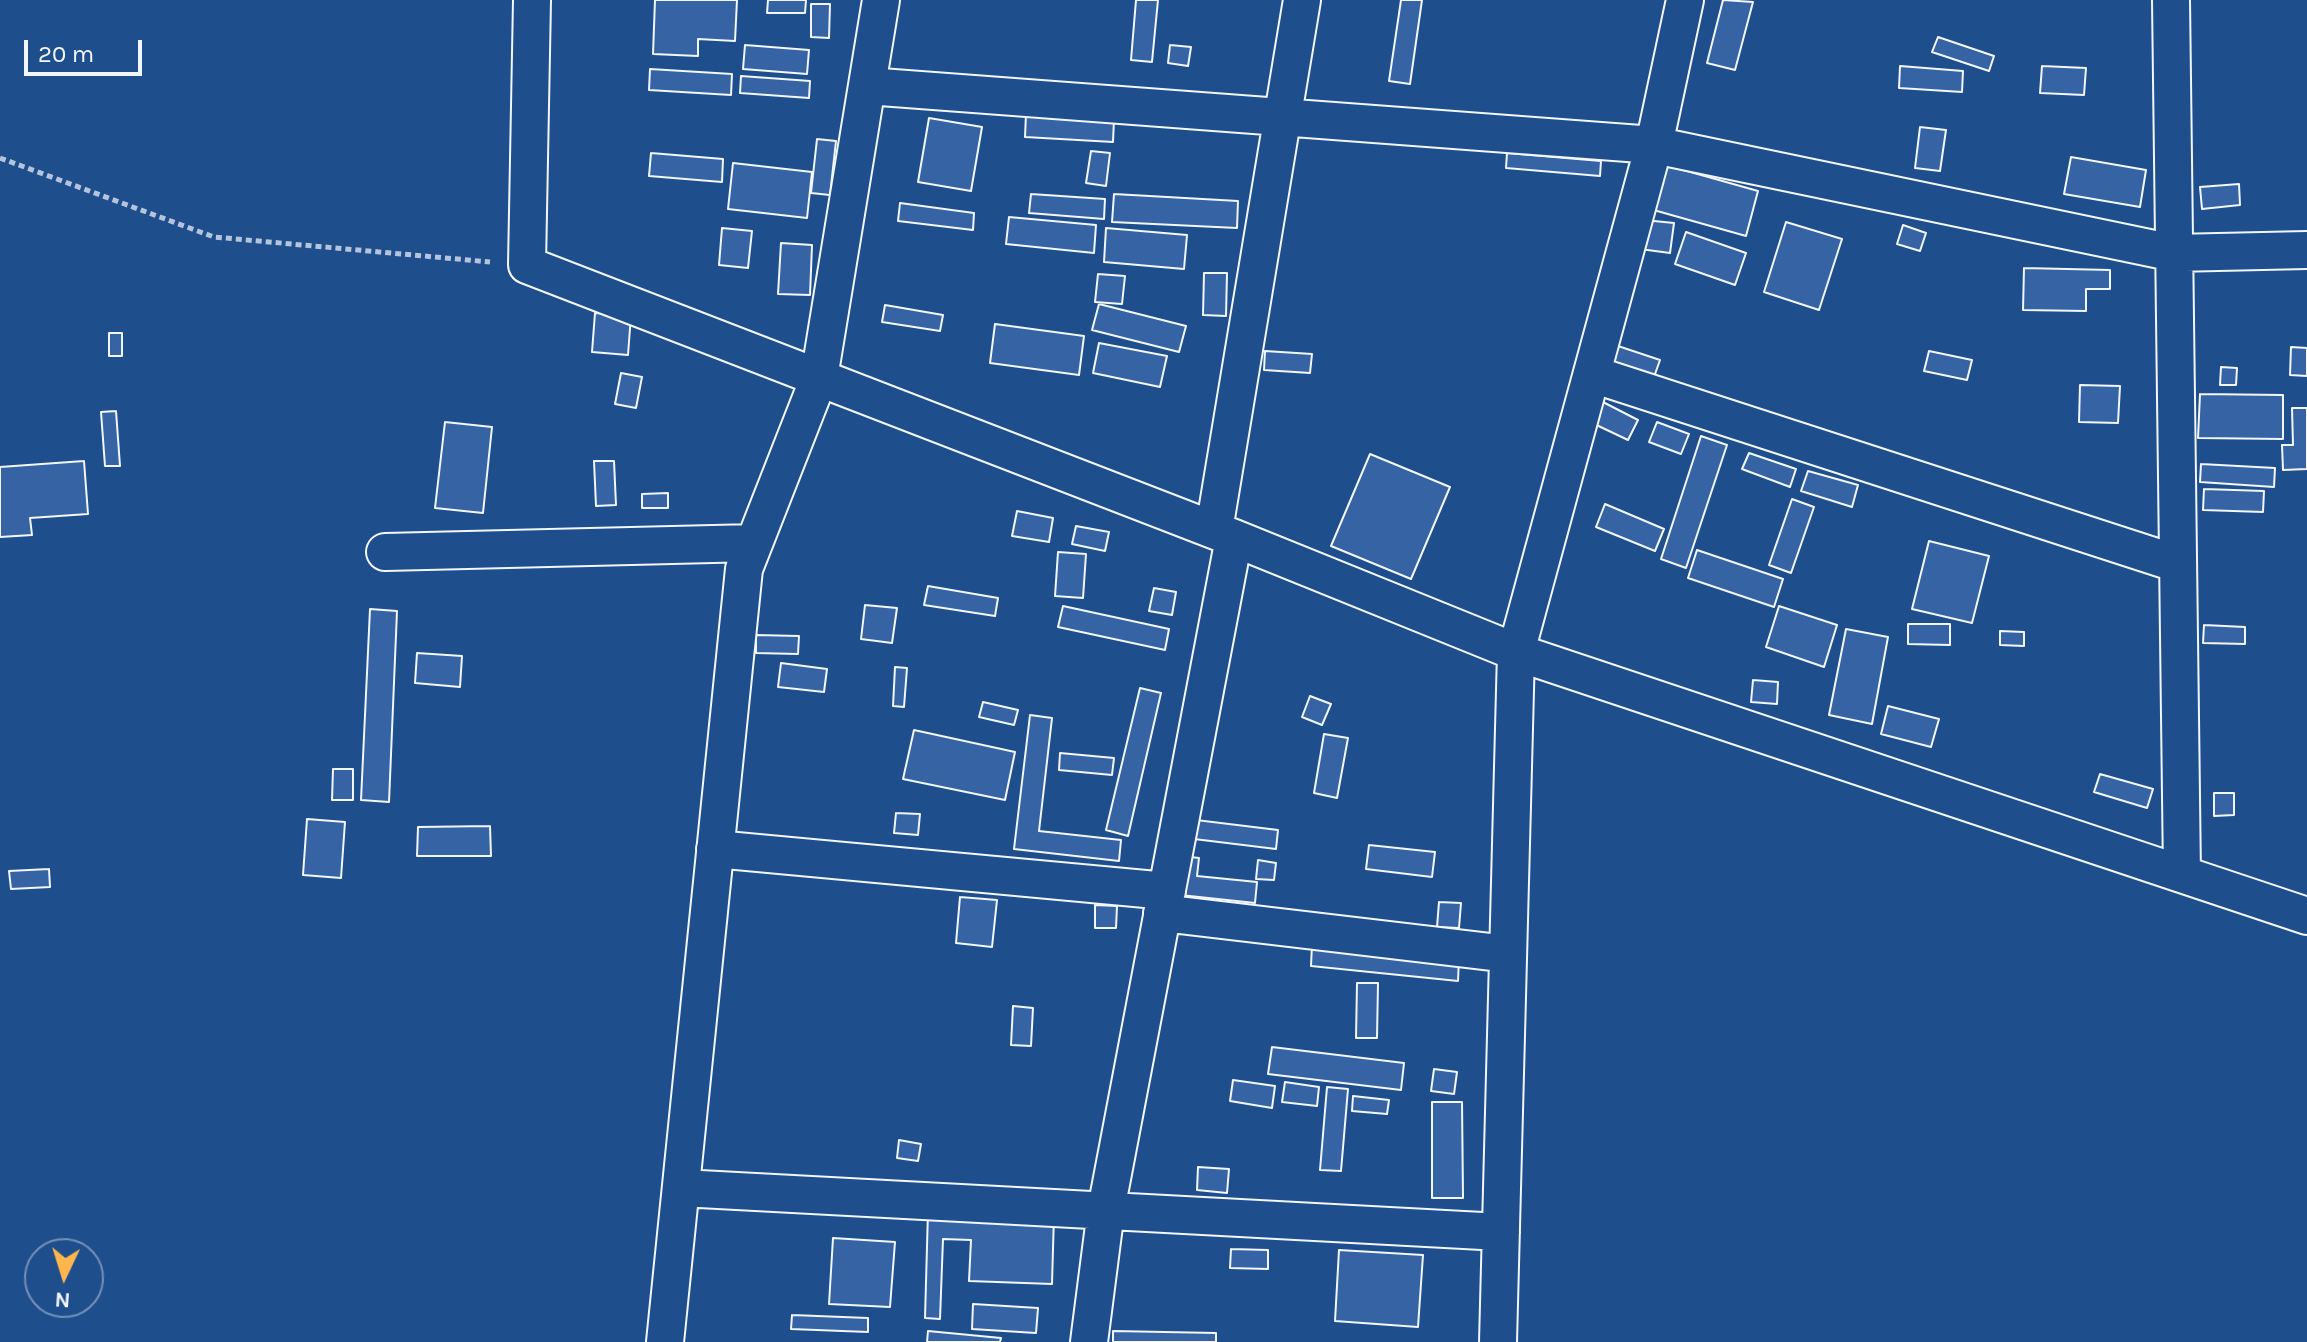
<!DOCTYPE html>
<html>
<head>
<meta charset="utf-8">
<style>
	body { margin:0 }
	#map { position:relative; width:2307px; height:1342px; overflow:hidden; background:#1f4e8c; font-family:Karla,sans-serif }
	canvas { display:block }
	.north { position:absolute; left:24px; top:1238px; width:80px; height:80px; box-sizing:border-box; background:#1f4e8c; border:2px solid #7391ba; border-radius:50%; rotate:184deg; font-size:22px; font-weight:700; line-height:32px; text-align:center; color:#f2f6ff }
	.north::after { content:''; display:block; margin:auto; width:28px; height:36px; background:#ffb74d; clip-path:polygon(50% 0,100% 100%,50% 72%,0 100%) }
	.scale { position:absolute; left:24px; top:40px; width:118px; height:36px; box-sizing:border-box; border:4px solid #f2f6ff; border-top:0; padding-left:10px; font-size:24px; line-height:28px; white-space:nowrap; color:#f2f6ff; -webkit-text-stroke:6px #1f4e8c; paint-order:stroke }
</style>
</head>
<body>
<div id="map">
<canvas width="2307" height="1342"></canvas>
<div class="north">N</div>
<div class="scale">20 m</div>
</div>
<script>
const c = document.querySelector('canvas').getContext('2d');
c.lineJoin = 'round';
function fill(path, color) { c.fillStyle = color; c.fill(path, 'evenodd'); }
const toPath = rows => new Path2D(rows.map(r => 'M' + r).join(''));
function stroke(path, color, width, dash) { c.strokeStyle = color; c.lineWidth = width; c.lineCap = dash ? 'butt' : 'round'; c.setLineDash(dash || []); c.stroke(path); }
const building = toPath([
	[655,0,737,0,735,41,698,39,698,56,653,54,655,0],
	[768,0,806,0,805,13,767,13,768,0],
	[1136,0,1158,0,1152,62,1131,60,1136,0],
	[1401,0,1422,0,1410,84,1389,81,1401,0],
	[1723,0,1753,2,1735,70,1707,63,1723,0],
	[811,4,830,4,829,38,811,37,811,4],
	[1938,37,1994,56,1989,71,1932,52,1938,37],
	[745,45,809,50,807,74,743,69,745,45],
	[1170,45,1191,47,1188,66,1168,63,1170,45],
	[1900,66,1963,71,1962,92,1899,88,1900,66],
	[2042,66,2086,68,2084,95,2040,93,2042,66],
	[650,69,732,74,731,95,649,90,650,69],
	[741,76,810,81,809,98,740,93,741,76],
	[1026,114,1114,119,1113,142,1025,137,1026,114],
	[929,118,982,127,971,191,918,182,929,118],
	[1920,127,1946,130,1940,171,1915,168,1920,127],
	[817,139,836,141,830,195,811,193,817,139],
	[1091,151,1110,153,1106,186,1086,183,1091,151],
	[651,153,723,159,722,182,649,176,651,153],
	[1507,153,1601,161,1600,176,1506,168,1507,153],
	[2071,157,2146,170,2140,207,2064,194,2071,157],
	[733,163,812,172,807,218,728,209,733,163],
	[1662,164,1758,191,1746,236,1650,209,1662,164],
	[2239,184,2240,205,2202,209,2200,187,2239,184],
	[1031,194,1105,199,1104,219,1029,213,1031,194],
	[1114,194,1238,201,1237,228,1112,222,1114,194],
	[900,203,974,213,973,230,898,221,900,203],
	[1009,217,1096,225,1094,253,1006,244,1009,217],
	[1644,220,1674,223,1670,253,1640,249,1644,220],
	[1786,222,1842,239,1819,310,1764,292,1786,222],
	[1903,225,1926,233,1920,251,1897,244,1903,225],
	[722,228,752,231,748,268,719,265,722,228],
	[1106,228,1187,235,1184,269,1104,262,1106,228],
	[1686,232,1746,253,1735,285,1675,264,1686,232],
	[781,243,812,245,810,295,778,294,781,243],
	[2024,268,2110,270,2110,289,2086,289,2086,311,2023,310,2024,268],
	[1204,273,1227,273,1226,316,1203,315,1204,273],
	[1098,274,1125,276,1122,304,1095,302,1098,274],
	[1099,304,1186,326,1179,352,1092,330,1099,304],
	[885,305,943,315,940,331,882,322,885,305],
	[595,313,631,315,628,355,592,352,595,313],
	[995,324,1084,336,1079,375,990,363,995,324],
	[109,333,122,333,122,356,109,356,109,333],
	[1099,343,1167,356,1160,387,1093,373,1099,343],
	[1618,346,1660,360,1654,377,1612,363,1618,346],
	[2291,347,2307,348,2307,376,2290,375,2291,347],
	[1265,351,1312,354,1310,373,1264,370,1265,351],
	[1929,351,1972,360,1967,380,1924,371,1929,351],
	[2221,367,2237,368,2236,385,2220,385,2221,367],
	[621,373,642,377,636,408,615,404,621,373],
	[2080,385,2120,386,2118,423,2079,422,2080,385],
	[2200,394,2283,395,2283,439,2198,438,2200,394],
	[1599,400,1638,420,1628,440,1588,421,1599,400],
	[2292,408,2307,408,2307,469,2283,470,2282,445,2293,445,2292,408],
	[116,411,120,466,105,466,101,412,116,411],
	[445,422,492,427,483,513,435,508,445,422],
	[1657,422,1689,434,1681,454,1649,442,1657,422],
	[1701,436,1727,445,1686,568,1661,559,1701,436],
	[1749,453,1796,469,1790,487,1742,469,1749,453],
	[1370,454,1450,487,1411,579,1331,546,1370,454],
	[84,461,88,514,30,518,32,535,0,537,0,467,84,461],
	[594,461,614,461,616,505,596,506,594,461],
	[2201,464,2275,468,2274,487,2200,482,2201,464],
	[1808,471,1858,485,1852,507,1801,491,1808,471],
	[2204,489,2264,491,2263,512,2203,510,2204,489],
	[668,493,668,508,642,508,642,494,668,493],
	[1792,499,1814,507,1791,573,1769,565,1792,499],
	[1605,504,1664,529,1655,551,1596,527,1605,504],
	[1017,511,1053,518,1049,542,1012,536,1017,511],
	[1076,526,1109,532,1105,551,1072,544,1076,526],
	[1929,541,1989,556,1972,623,1912,609,1929,541],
	[1697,550,1783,579,1774,607,1688,578,1697,550],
	[1058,552,1086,554,1083,598,1055,596,1058,552],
	[928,586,998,598,995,616,924,605,928,586],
	[1154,588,1176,592,1172,615,1149,611,1154,588],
	[865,605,897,608,892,643,861,639,865,605],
	[1063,606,1169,629,1165,650,1058,627,1063,606],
	[1779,606,1837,625,1824,667,1766,647,1779,606],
	[370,609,397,611,389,802,361,800,370,609],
	[1908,624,1950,624,1950,645,1908,644,1908,624],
	[2204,625,2245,627,2245,644,2203,643,2204,625],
	[1846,629,1888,637,1872,724,1829,715,1846,629],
	[2000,631,2024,632,2024,646,2000,645,2000,631],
	[756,635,799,636,798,654,756,653,756,635],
	[417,653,462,656,460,687,415,683,417,653],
	[781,663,827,669,824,692,778,687,781,663],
	[895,667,907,668,904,707,893,706,895,667],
	[1753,680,1778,682,1777,704,1751,702,1753,680],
	[1140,688,1161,693,1128,836,1106,830,1140,688],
	[1310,696,1331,704,1322,725,1302,717,1310,696],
	[983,702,1018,710,1014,725,979,717,983,702],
	[1888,706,1939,719,1931,747,1881,734,1888,706],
	[1030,715,1052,718,1039,831,1121,840,1119,861,1014,849,1030,715],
	[914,730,1015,752,1005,800,903,779,914,730],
	[1324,734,1348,738,1337,798,1314,793,1324,734],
	[1060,753,1114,758,1112,775,1059,770,1060,753],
	[333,769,353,769,353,800,332,800,333,769],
	[2100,774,2153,789,2147,808,2094,792,2100,774],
	[2214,793,2234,793,2234,815,2214,816,2214,793],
	[896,813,920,814,918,835,894,833,896,813],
	[307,819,345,822,341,878,303,875,307,819],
	[1188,819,1278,830,1276,849,1186,838,1188,819],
	[490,826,491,856,417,856,418,827,490,826],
	[1369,845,1435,852,1432,877,1366,869,1369,845],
	[1175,855,1199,858,1197,876,1257,882,1255,903,1171,894,1175,855],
	[1258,860,1276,863,1274,880,1256,879,1258,860],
	[49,869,50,887,11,889,9,871,49,869],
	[960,897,997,900,992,947,956,943,960,897],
	[1439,902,1461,903,1459,928,1437,927,1439,902],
	[1095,905,1117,906,1116,928,1095,928,1095,905],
	[1312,944,1459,958,1458,981,1311,966,1312,944],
	[1357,983,1378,983,1377,1038,1356,1038,1357,983],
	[1013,1006,1033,1008,1031,1046,1011,1045,1013,1006],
	[1272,1047,1404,1063,1401,1090,1268,1074,1272,1047],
	[1434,1069,1457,1072,1454,1094,1431,1091,1434,1069],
	[1233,1080,1275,1086,1272,1108,1230,1101,1233,1080],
	[1285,1082,1319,1087,1317,1106,1282,1102,1285,1082],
	[1327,1087,1348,1089,1341,1171,1320,1170,1327,1087],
	[1353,1096,1389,1100,1387,1114,1352,1111,1353,1096],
	[1432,1102,1462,1102,1463,1198,1432,1198,1432,1102],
	[899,1140,921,1144,918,1161,897,1158,899,1140],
	[1198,1167,1229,1169,1227,1193,1197,1190,1198,1167],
	[928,1211,1054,1215,1052,1284,969,1281,971,1240,943,1239,940,1319,925,1318,928,1211],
	[833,1238,895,1242,890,1307,829,1304,833,1238],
	[1231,1249,1268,1250,1268,1269,1230,1268,1231,1249],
	[1339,1250,1423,1255,1418,1327,1335,1321,1339,1250],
	[973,1304,1038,1308,1036,1333,972,1329,973,1304],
	[792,1315,868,1318,868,1332,791,1329,792,1315],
	[928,1331,1001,1338,1000,1342,927,1342,928,1331],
	[1113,1331,1216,1333,1216,1342,1113,1342,1113,1331]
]);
fill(building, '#3563a3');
stroke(building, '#f2f6ff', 2);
const minor = toPath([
	[532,0,527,265,1234,538,1516,652,2307,916],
	[2171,0,2182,874],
	[867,86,1654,145,2174,253,2307,250],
	[1592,374,2178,564],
	[1214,530,1302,0],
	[385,552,754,543],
	[715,849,1167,891],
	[1162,913,1508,954],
	[681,1188,1501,1232],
	[665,1342,744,569,819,378,881,0],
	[1089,1342,1106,1210,1234,538],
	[1498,1342,1516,652,1654,145,1685,0]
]);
stroke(minor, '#f2f6ff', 40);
stroke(toPath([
	[0,158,214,237,490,262]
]), '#b3c4dc', 5, [6, 4]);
stroke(minor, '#1f4e8c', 36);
</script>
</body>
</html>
